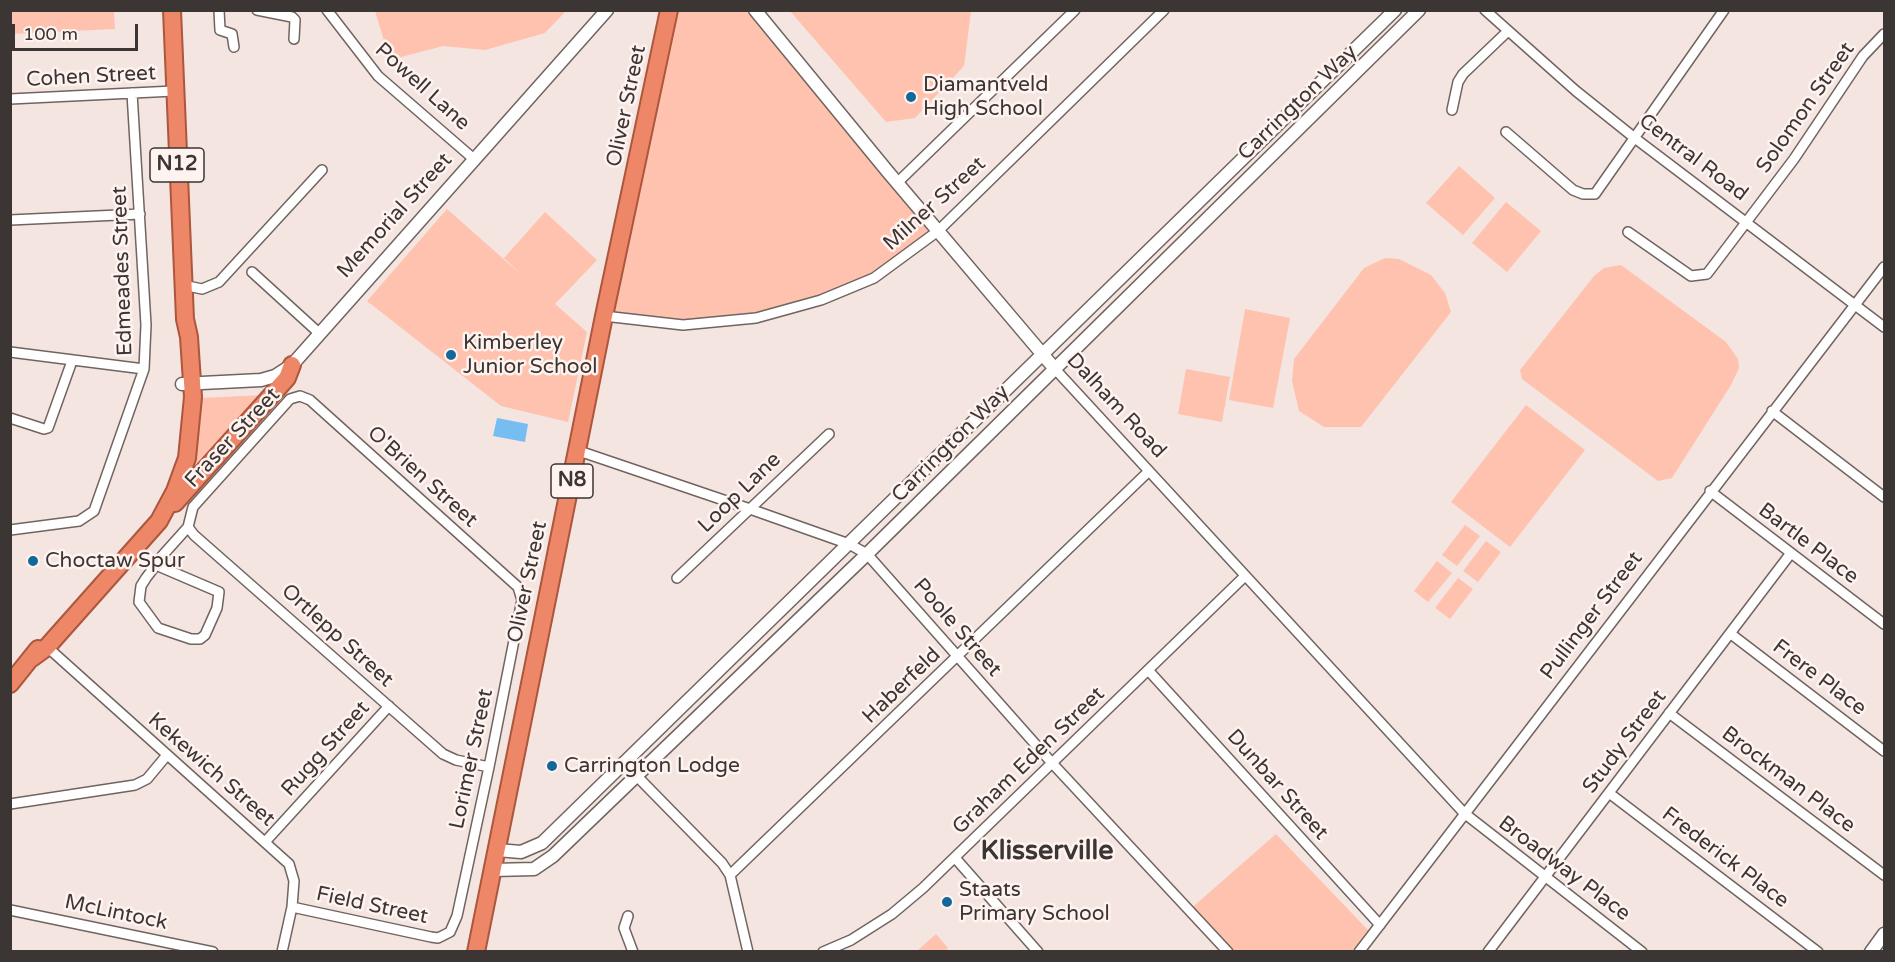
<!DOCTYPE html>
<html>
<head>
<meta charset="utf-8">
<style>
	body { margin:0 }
	#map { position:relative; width:1895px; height:962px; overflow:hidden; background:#f4e5e1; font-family:"Varela Round",sans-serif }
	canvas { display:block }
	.frame { position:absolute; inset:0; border:12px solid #3b3533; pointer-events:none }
	.scale { position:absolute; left:12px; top:24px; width:126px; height:27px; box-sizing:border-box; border:3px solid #3b3533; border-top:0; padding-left:8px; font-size:18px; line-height:21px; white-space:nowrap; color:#3b3533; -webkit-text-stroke:4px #fff3f0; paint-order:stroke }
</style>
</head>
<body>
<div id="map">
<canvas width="1895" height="962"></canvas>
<div class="frame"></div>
<div class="scale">100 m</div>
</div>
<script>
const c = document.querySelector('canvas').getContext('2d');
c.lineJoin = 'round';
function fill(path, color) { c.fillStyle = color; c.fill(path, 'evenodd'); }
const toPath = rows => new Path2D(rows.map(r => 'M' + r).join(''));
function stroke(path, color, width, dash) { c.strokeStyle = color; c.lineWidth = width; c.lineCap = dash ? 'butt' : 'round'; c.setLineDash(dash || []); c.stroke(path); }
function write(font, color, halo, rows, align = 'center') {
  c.font = font + ' "Varela Round",sans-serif'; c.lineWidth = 5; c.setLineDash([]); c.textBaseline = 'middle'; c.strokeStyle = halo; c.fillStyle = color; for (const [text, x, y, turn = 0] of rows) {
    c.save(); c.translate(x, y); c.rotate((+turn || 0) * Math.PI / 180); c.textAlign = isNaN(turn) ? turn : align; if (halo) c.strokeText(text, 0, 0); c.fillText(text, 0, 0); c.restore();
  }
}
fill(toPath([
	[10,11,114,11,115,29,11,34],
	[375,11,375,10,566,11,545,33,485,50,443,46,390,60],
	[673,11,750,11,937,231,875,278,763,317,680,322,612,317],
	[790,11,971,11,964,66,915,118,886,122],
	[1459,166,1495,198,1463,235,1426,203],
	[1506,202,1541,231,1507,272,1472,243],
	[447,209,525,278,504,258,545,212,597,260,555,304,587,332,568,422,501,406,367,301],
	[1385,258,1399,259,1431,275,1445,293,1451,312,1361,427,1324,427,1299,411,1292,381,1294,359,1364,268],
	[1621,265,1726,342,1738,359,1739,368,1731,385,1672,478,1658,481,1522,379,1520,370,1594,276,1604,268],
	[1245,309,1290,318,1273,408,1229,400],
	[1186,369,1230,377,1222,422,1178,414],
	[262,395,183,486,201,398],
	[1526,405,1585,450,1510,547,1451,502],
	[1465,525,1480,536,1457,566,1442,555],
	[1486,541,1501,552,1478,582,1463,571],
	[1437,561,1452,573,1428,602,1414,591],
	[1458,578,1473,589,1450,619,1435,608],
	[1276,834,1368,930,1352,951,1224,951,1187,912],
	[936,934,948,948,945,951,917,951]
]), '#fec2af');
fill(toPath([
	[497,418,528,424,525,442,493,436]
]), '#76bef2');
const minor = toPath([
	[219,10,220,30,232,34,234,47],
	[257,10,292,17,295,20,294,39],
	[327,10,378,76,475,160],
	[1485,10,1576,91,1636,139,1884,327],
	[10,99,174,91],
	[1452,110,1458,82,1463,74,1508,31],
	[1506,132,1573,190,1583,194,1595,194,1724,10],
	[897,183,1075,10],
	[10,220,140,214],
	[1628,232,1691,276,1707,274,1794,159,1863,56,1884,34],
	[252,272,320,334],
	[183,285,202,289,219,282,322,170],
	[604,316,683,325,756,318,821,300,874,278,938,231,1164,10],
	[10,352,144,369],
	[1055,369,1464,813,1642,952],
	[1772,411,1884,497],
	[10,418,44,429,48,428,72,361],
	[579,451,750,509,849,544,867,554,1052,763,1228,952],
	[1710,491,1884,624],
	[10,530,79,521,94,511,144,369,146,325,132,93],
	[156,565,219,592,217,608,205,635,200,639,191,639,158,628,139,602,141,586,146,578,156,565,162,556,188,527],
	[677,578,829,434],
	[1731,634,1884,751],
	[45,645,289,864,294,881,292,907,282,952],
	[1148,670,1380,925],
	[1669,713,1884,875],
	[623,762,722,863,730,875,748,952],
	[1609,793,1818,952],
	[10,804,135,785,147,779,167,755],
	[265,842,389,706],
	[956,859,1038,952],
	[730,875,1149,471],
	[292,907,431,937,438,938,450,932,457,916,489,767,522,600,518,587,310,400,300,396,290,399,193,507,188,527,194,535,443,754,456,760,489,767],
	[10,910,213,952],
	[628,916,624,928,633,952],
	[823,952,851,940,892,914,923,888,1245,576],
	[1359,952,1884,267],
	[1488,952,1791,553]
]);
const tertiary = toPath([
	[755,10,888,172,1055,369],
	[182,384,261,380,275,376,292,365,607,10],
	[497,850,521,852,542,843,1395,10],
	[493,870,534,869,553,856,867,554,1419,10],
	[1871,952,1884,934]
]);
const trunk = toPath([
	[175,503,287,378,292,365],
	[32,658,47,647,159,521,175,491,187,458,193,397,189,337,185,319,172,10],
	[10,684,38,649],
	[476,952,604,316,669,10]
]);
stroke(minor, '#706460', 12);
stroke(tertiary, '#706460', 15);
stroke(trunk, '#ac573d', 20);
stroke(minor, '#fff', 9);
stroke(tertiary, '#fff', 12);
stroke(trunk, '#ee8768', 16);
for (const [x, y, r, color] of [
	[911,97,6,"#126899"],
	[451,355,6,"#126899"],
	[33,561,6,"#126899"],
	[552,766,6,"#126899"],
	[947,902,6,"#126899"]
]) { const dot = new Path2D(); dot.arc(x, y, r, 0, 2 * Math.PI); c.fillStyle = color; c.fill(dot); stroke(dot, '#fff3f0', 2); }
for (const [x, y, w] of [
	[177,165,54],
	[572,481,42]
]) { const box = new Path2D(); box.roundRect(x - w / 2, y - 17, w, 34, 4.5); c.fillStyle = '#fff3f0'; c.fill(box); stroke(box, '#3b3533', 1.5); }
write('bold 20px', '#3b3533', null, [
	["N12",177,165],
	["N8",572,481]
]);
write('21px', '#3b3533', '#fff3f0', [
	["Cohen Street",91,77,-3],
	["Powell Lane",422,87,42],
	["Carrington Way",1298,103,-44],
	["Oliver Street",627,106,-78],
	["Solomon Street",1806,108,-55],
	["Central Road",1693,158,37],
	["Milner Street",935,204,-42],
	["Memorial Street",395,216,-48],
	["Edmeades Street",123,271,-92],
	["Dalham Road",1116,406,47],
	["Fraser Street",233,438,-47],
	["Carrington Way",951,444,-45],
	["O'Brien Street",422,477,42],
	["Loop Lane",740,493,-44],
	["Bartle Place",1808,544,37],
	["Oliver Street",528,582,-78],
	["Pullinger Street",1592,616,-53],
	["Poole Street",957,628,49],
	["Ortlepp Street",337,636,42],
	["Frere Place",1819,678,37],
	["Haberfeld",902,686,-44],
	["Study Street",1625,742,-53],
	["Rugg Street",326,749,-48],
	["Lorimer Street",472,759,-78],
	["Graham Eden Street",1029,761,-44],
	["Kekewich Street",211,770,41],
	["Brockman Place",1788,780,37],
	["Dunbar Street",1277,785,48],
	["Frederick Place",1725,858,37],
	["Broadway Place",1564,869,37],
	["Field Street",372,906,12],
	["McLintock",116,913,12]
]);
write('21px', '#3b3533', '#fff3f0', [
	["Diamantveld",923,85],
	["High School",923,109],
	["Kimberley",463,343],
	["Junior School",463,367],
	["Choctaw Spur",45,561],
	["Carrington Lodge",564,766],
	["Staats",959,890],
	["Primary School",959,914]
], 'left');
write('bold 27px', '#3b3533', '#fff3f0', [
	["Klisserville",1047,852]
]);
</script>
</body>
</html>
